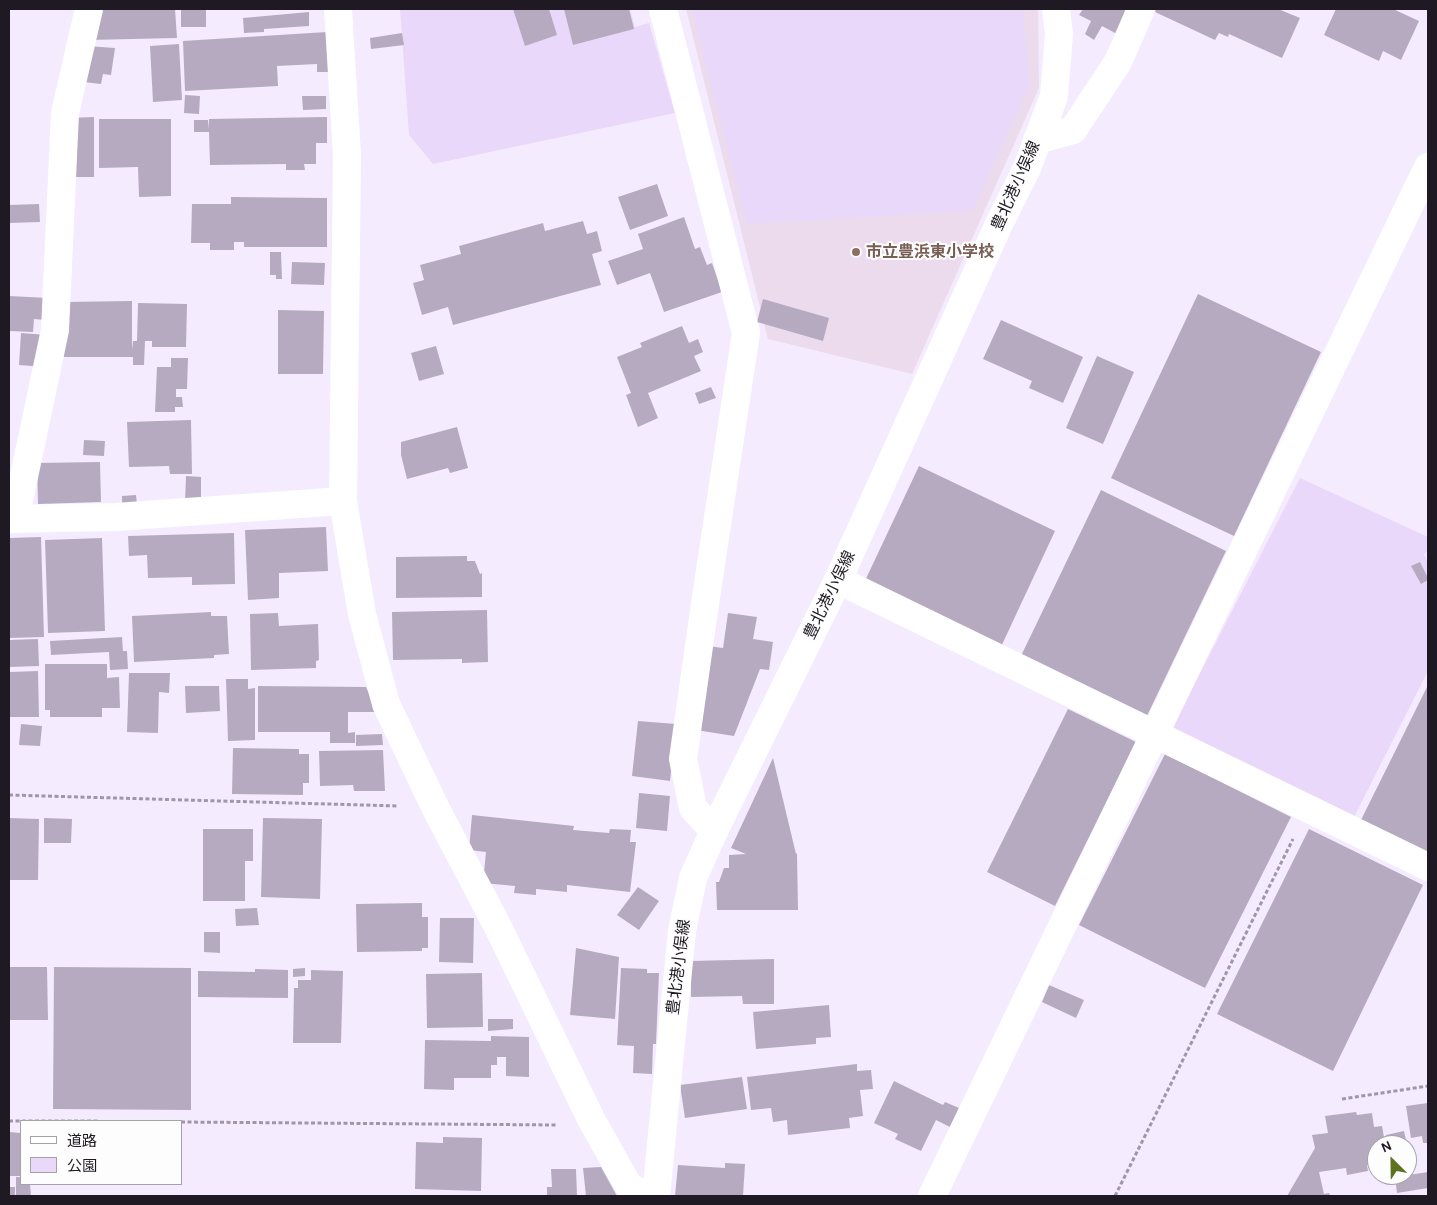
<!DOCTYPE html>
<html>
<head>
<meta charset="utf-8">
<style>
	body { margin:0 }
	#map { position:relative; width:1437px; height:1205px; overflow:hidden; background:#f5ebfe; font-family:Karla,"Noto Sans JP",sans-serif }
	canvas { display:block }
	.frame { position:absolute; inset:0; border:10px solid #1e1922; pointer-events:none }
	.legend { position:absolute; left:20px; top:1120px; width:162px; height:65px; box-sizing:border-box; background:#fdfdfd; border:1px solid #a4a2a5; margin:0; padding:6px 9px; list-style:none; font-size:15px; color:#1e1922 }
	.legend li { display:flex; align-items:center; gap:10px; height:25px }
	.legend b { width:25px; border:1px solid #a4a2a5 }
	.north { position:absolute; left:1367px; top:1135px; width:50px; height:50px; box-sizing:border-box; background:#fdfdfd; border:1px solid #a4a2a5; border-radius:50%; rotate:337deg; font-size:14px; font-weight:700; line-height:20px; text-align:center; color:#1e1922 }
	.north::after { content:''; display:block; margin:auto; width:18px; height:22px; background:#5e711f; clip-path:polygon(50% 0,100% 100%,50% 72%,0 100%) }
</style>
</head>
<body>
<div id="map">
<canvas width="1437" height="1205"></canvas>
<div class="frame"></div>
<ul class="legend">
<li><b style="height:6px;background:#fff"></b>道路</li>
<li><b style="height:14px;background:#ead8fb"></b>公園</li>
</ul>
<div class="north">N</div>
</div>
<script>
const c = document.querySelector('canvas').getContext('2d');
c.lineJoin = 'round';
function fill(path, color) { c.fillStyle = color; c.fill(path, 'evenodd'); }
const toPath = rows => new Path2D(rows.map(r => 'M' + r).join(''));
function stroke(path, color, width, dash) { c.strokeStyle = color; c.lineWidth = width; c.lineCap = dash ? 'butt' : 'round'; c.setLineDash(dash || []); c.stroke(path); }
function write(font, color, halo, rows, align = 'center') {
  c.font = font + ' Karla,"Noto Sans JP",sans-serif'; c.lineWidth = 4; c.setLineDash([]); c.textBaseline = 'middle'; c.strokeStyle = halo; c.fillStyle = color; for (const [text, x, y, turn = 0] of rows) {
    c.save(); c.translate(x, y); c.rotate((+turn || 0) * Math.PI / 180); c.textAlign = isNaN(turn) ? turn : align; if (halo) c.strokeText(text, 0, 0); c.fillText(text, 0, 0); c.restore();
  }
}
fill(toPath([
	[686,9,1038,9,1039,88,912,374,768,339]
]), '#ecdbed');
fill(toPath([
	[400,9,630,9,635,27,649,23,675,113,433,164,409,135],
	[692,9,1023,9,1029,86,972,211,747,224],
	[1300,478,1428,537,1428,549,1424,555,1428,562,1428,671,1353,819,1170,732]
]), '#ead8fb');
fill(toPath([
	[93,9,175,9,177,38,88,40],
	[181,9,206,9,206,27,181,27],
	[513,9,549,9,557,35,525,46],
	[564,9,629,9,634,29,573,45],
	[1083,9,1130,9,1117,34,1102,26,1094,40,1085,34,1091,21,1079,15],
	[1156,9,1278,9,1300,18,1282,58,1229,34,1228,37,1219,33,1215,40,1155,12],
	[1336,9,1393,9,1419,21,1401,60,1383,51,1379,61,1324,35],
	[309,12,309,26,264,29,264,32,244,33,243,18],
	[327,32,329,72,317,72,317,64,277,66,278,86,185,91,183,41],
	[402,33,404,45,371,49,370,38],
	[179,44,182,100,153,102,150,46],
	[87,46,115,48,111,75,103,74,101,84,75,81],
	[185,95,200,96,199,114,184,113],
	[302,96,326,96,326,109,303,110],
	[94,117,94,177,70,177,68,118],
	[327,117,327,143,316,143,316,164,304,164,305,170,286,170,286,164,210,165,209,132,194,132,194,120,208,120,209,129,209,119],
	[99,119,171,119,171,196,139,197,138,167,99,168],
	[657,184,668,216,630,230,618,197],
	[231,197,327,198,327,247,244,247,244,242,234,242,234,250,210,250,210,243,191,243,192,204,231,204],
	[39,204,40,222,9,223,9,205],
	[684,217,695,249,700,247,707,265,712,263,722,292,664,312,650,273,617,285,608,261,643,249,638,234],
	[583,221,587,234,597,231,602,251,592,254,601,285,453,325,448,307,422,315,413,283,424,280,420,265,461,254,459,246,543,223,545,231],
	[270,252,281,252,282,279,276,279,276,275,270,275],
	[292,262,325,263,324,285,291,284],
	[1198,294,1321,352,1234,536,1111,478],
	[9,296,48,298,46,320,34,319,33,332,9,331],
	[763,299,829,318,823,341,757,322],
	[132,301,132,350,133,341,137,341,138,303,187,304,186,347,152,347,152,341,145,341,144,365,133,365,133,357,59,357,64,302],
	[278,310,324,311,323,374,278,374],
	[1001,320,1083,357,1063,403,1029,388,1032,381,983,359],
	[682,326,689,343,698,339,703,352,694,356,701,371,648,393,658,418,638,427,626,395,631,393,617,357,642,347,640,343],
	[21,333,47,335,45,367,19,365],
	[436,346,444,374,419,381,411,353],
	[1097,356,1134,372,1103,444,1066,428],
	[171,358,188,358,187,389,176,389,176,397,182,397,183,407,175,407,175,412,155,412,157,367,171,367],
	[711,387,716,398,699,404,695,393],
	[191,420,192,474,170,474,169,466,129,467,127,422],
	[457,427,468,468,450,473,448,468,407,479,401,455,401,442],
	[84,440,105,441,104,456,83,455],
	[100,462,101,502,38,504,37,463],
	[919,466,1055,531,1000,649,863,585],
	[186,476,201,477,201,503,185,503],
	[1101,490,1226,551,1145,720,1019,660],
	[136,495,137,505,122,506,122,496],
	[326,527,328,571,279,573,279,598,248,600,245,530],
	[234,533,235,584,192,585,192,577,148,578,147,555,129,556,128,536],
	[41,537,44,637,9,638,9,538],
	[102,538,105,631,48,633,45,540],
	[467,556,467,561,475,561,480,574,482,573,482,597,396,598,396,557],
	[1420,562,1428,578,1428,580,1421,584,1411,566],
	[487,610,488,662,462,663,462,659,393,660,392,612],
	[211,612,211,616,227,616,229,654,214,655,214,658,134,662,132,616],
	[278,613,279,626,318,624,319,660,316,661,316,668,251,670,250,614],
	[728,613,757,617,753,639,773,642,769,670,760,669,734,736,696,730,708,646,723,648],
	[122,637,123,651,127,651,128,669,110,670,109,652,51,655,50,641],
	[38,639,39,666,9,667,9,640],
	[45,664,107,664,107,678,119,677,120,708,102,708,102,717,50,717,50,710,45,710],
	[38,671,39,717,9,717,9,672],
	[129,673,170,673,169,693,159,692,158,733,127,732],
	[226,679,248,679,248,689,255,688,255,740,228,741],
	[1428,685,1428,861,1358,826],
	[185,686,219,686,220,711,186,713],
	[258,686,366,687,377,712,348,712,348,733,355,732,355,743,330,743,330,732,258,732],
	[1068,709,1136,742,1055,906,987,872],
	[638,721,676,724,670,781,632,776],
	[21,724,42,726,40,746,19,745],
	[382,734,383,745,356,746,356,735],
	[233,748,299,749,299,754,309,754,309,783,303,783,303,795,232,794],
	[383,750,385,791,354,791,353,785,320,786,319,751],
	[1165,754,1291,817,1205,988,1079,925],
	[773,758,796,854,797,853,798,910,717,910,716,882,719,882,724,868,729,868,729,855,746,854,731,848],
	[639,793,670,796,667,831,636,828],
	[472,815,574,826,573,830,609,833,610,829,631,830,630,842,636,842,630,892,567,885,567,892,536,889,536,895,514,893,515,886,483,883,486,852,469,850],
	[9,818,39,819,38,880,9,880],
	[44,818,72,819,71,843,44,843],
	[263,818,322,819,320,899,261,897],
	[203,829,253,829,253,861,245,861,245,901,203,901],
	[1309,829,1423,885,1333,1071,1217,1014],
	[638,887,659,901,639,930,617,915],
	[422,903,422,917,428,917,428,948,422,948,422,951,357,952,356,904],
	[257,908,259,925,236,926,235,909],
	[440,918,474,918,473,963,439,962],
	[204,932,220,932,220,953,204,952],
	[576,948,619,957,615,1019,570,1015],
	[774,959,774,1004,743,1004,742,996,691,997,691,961],
	[9,967,47,967,48,1020,9,1020],
	[54,967,191,968,191,1110,53,1109],
	[305,968,305,976,293,977,293,969],
	[621,968,647,969,647,973,659,973,656,1044,653,1044,652,1074,633,1073,634,1046,617,1045],
	[255,969,288,970,288,998,198,997,198,971,255,972],
	[311,970,343,971,341,1043,293,1043,294,988,298,988,298,980,311,980],
	[482,973,483,1027,427,1028,426,974],
	[1049,985,1084,1000,1076,1018,1042,1002],
	[829,1005,831,1037,816,1038,816,1044,756,1049,753,1012],
	[488,1019,513,1019,513,1029,488,1031],
	[491,1036,529,1037,529,1077,506,1076,506,1057,497,1057,497,1065,491,1065,491,1078,454,1078,454,1090,424,1089,425,1040,491,1041],
	[857,1064,857,1071,871,1070,873,1089,860,1090,863,1116,849,1118,850,1128,788,1135,787,1120,773,1122,771,1108,751,1110,747,1077],
	[742,1077,747,1109,685,1118,680,1085],
	[894,1081,943,1105,945,1102,959,1108,950,1127,936,1120,921,1151,895,1139,898,1134,874,1123],
	[1428,1103,1428,1143,1423,1143,1422,1136,1411,1138,1406,1106],
	[1356,1112,1357,1115,1372,1113,1374,1127,1382,1126,1385,1143,1377,1145,1377,1164,1367,1165,1368,1171,1347,1175,1346,1168,1319,1172,1324,1194,1329,1193,1330,1196,1287,1196,1315,1148,1312,1135,1328,1133,1325,1116],
	[1404,1131,1407,1145,1388,1145,1386,1135],
	[9,1132,21,1133,21,1176,9,1176],
	[443,1137,482,1138,481,1191,415,1189,416,1142,443,1143],
	[1407,1149,1413,1170,1407,1172],
	[725,1163,745,1164,743,1196,675,1196,678,1165,725,1168],
	[601,1167,617,1196,586,1196,583,1168],
	[551,1169,576,1169,577,1196,547,1196,547,1187,552,1187],
	[1428,1172,1428,1188,1397,1193,1395,1177],
	[16,1177,21,1177,21,1184,30,1184,31,1196,16,1196],
	[9,1187,15,1187,15,1196,9,1196]
]), '#b6aac1');
stroke(toPath([
	[9,795,398,806],
	[1342,1099,1428,1086],
	[9,1121,98,1121],
	[181,1122,558,1125],
	[1115,1196,1293,839]
]), '#9f97a6', 3, [4, 2.5]);
stroke(toPath([
	[338,9,347,155,343,501,362,614,386,704,435,807,498,927,591,1119,628,1185,644,1196],
	[663,9,746,333,706,597,683,759,693,808,714,831],
	[1037,140,1073,130,1118,62,1141,9],
	[9,519,116,517,343,501],
	[15,519,55,330,65,113,89,9],
	[838,580,1428,867],
	[932,1196,1428,167]
]), '#fff', 28);
stroke(toPath([
	[656,1196,682,931,693,878,714,831,838,580,999,224,1027,168,1054,96,1059,34,1056,9]
]), '#fff', 28);
for (const [x, y, r, color] of [
	[856,252,5,"#8d6e63"]
]) { const dot = new Path2D(); dot.arc(x, y, r, 0, 2 * Math.PI); c.fillStyle = color; c.fill(dot); stroke(dot, '#fdfdfd', 2); }
write('16px', '#1e1922', '#fdfdfd', [
	["豊北港小俣線",1016,186,-66],
	["豊北港小俣線",830,595,-64],
	["豊北港小俣線",679,967,-83]
]);
write('bold 16px', '#785e54', '#fdfdfd', [
	["市立豊浜東小学校",866,252]
], 'left');
</script>
</body>
</html>
